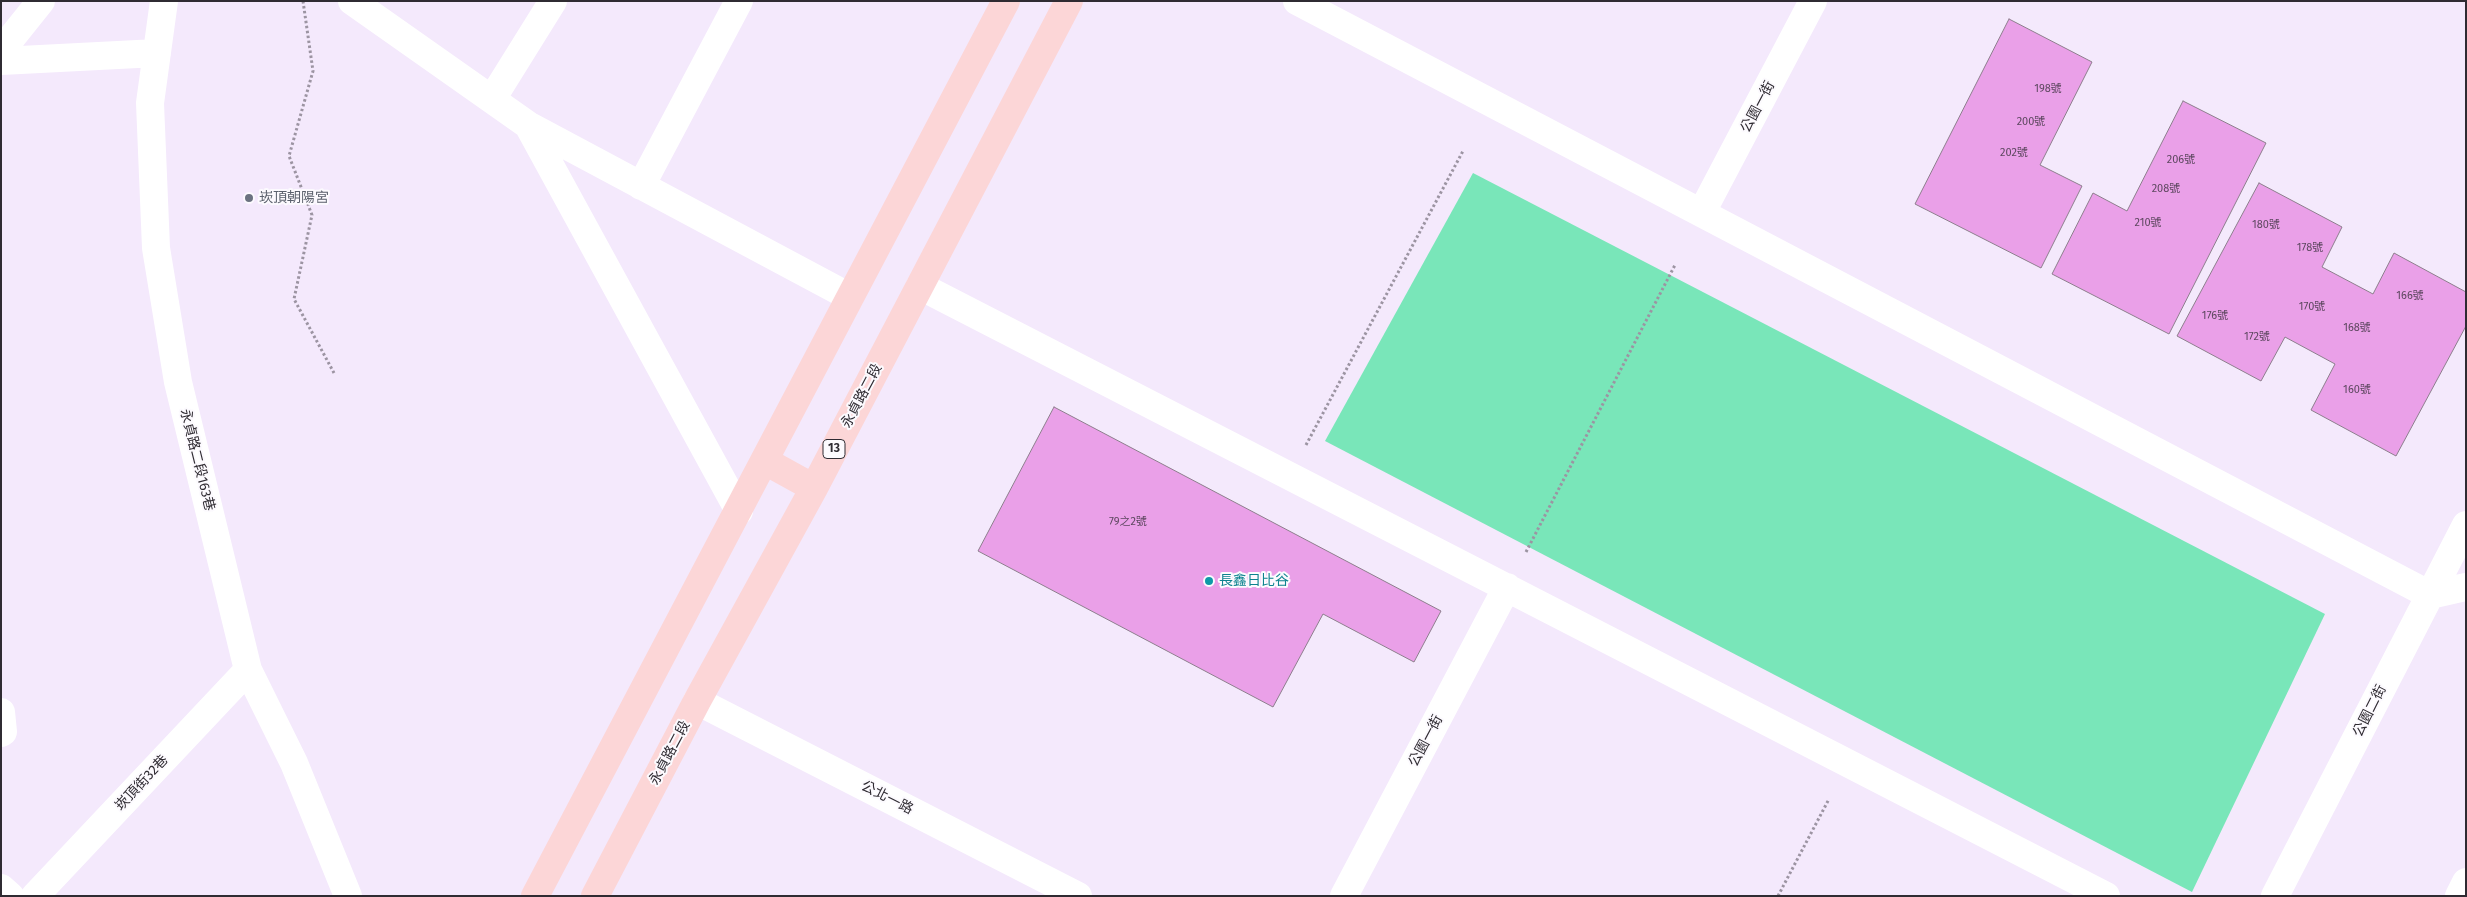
<!DOCTYPE html>
<html>
<head>
<meta charset="utf-8">
<style>
	body { margin:0 }
	#map { position:relative; width:2467px; height:897px; overflow:hidden; background:#f4e9fc; font-family:"Fira Sans",sans-serif }
	canvas { display:block }
	.frame { position:absolute; inset:0; border:2px solid #2f2b32; pointer-events:none }
</style>
</head>
<body>
<div id="map">
<canvas width="2467" height="897"></canvas>
<div class="frame"></div>
</div>
<script>
const c = document.querySelector('canvas').getContext('2d');
c.lineJoin = 'round';
function fill(path, color) { c.fillStyle = color; c.fill(path, 'evenodd'); }
const toPath = rows => new Path2D(rows.map(r => 'M' + r).join(''));
function stroke(path, color, width, dash) { c.strokeStyle = color; c.lineWidth = width; c.lineCap = dash ? 'butt' : 'round'; c.setLineDash(dash || []); c.stroke(path); }
function write(font, color, halo, rows, align = 'center') {
  c.font = font + ' "Fira Sans","Noto Sans TC",sans-serif'; c.lineWidth = 4; c.setLineDash([]); c.textBaseline = 'middle'; c.strokeStyle = halo; c.fillStyle = color; for (const [text, x, y, turn = 0] of rows) {
    c.save(); c.translate(x, y); c.rotate((+turn || 0) * Math.PI / 180); c.textAlign = isNaN(turn) ? turn : align; if (halo) c.strokeText(text, 0, 0); c.fillText(text, 0, 0); c.restore();
  }
}
fill(toPath([
	[1473,173,2325,614,2192,892,1325,441]
]), '#79e6b9');
const building = toPath([
	[2009,19,2092,62,2040,165,2082,186,2041,268,1915,204,2009,19],
	[2183,101,2266,143,2169,334,2052,274,2093,193,2127,211,2183,101],
	[2259,183,2342,227,2322,267,2373,294,2394,253,2466,292,2466,326,2396,456,2311,410,2335,364,2285,337,2261,381,2177,336,2259,183],
	[1054,407,1441,611,1414,662,1323,614,1273,707,978,551,1054,407]
]);
fill(building, '#eaa0e8');
stroke(building, '#8d7e8d', 1);
stroke(toPath([
	[303,1,313,71,289,156,312,215,294,299,334,373],
	[1306,445,1463,151],
	[1526,552,1675,265],
	[1778,896,1829,799]
]), '#9c94a2', 3, [2.5, 2.5]);
stroke(toPath([
	[164,1,150,103,156,248,178,382,248,670,294,763,348,896],
	[352,1,528,125,850,297],
	[1297,1,2430,595,2466,587],
	[1,51,41,1],
	[1,61,157,53],
	[492,99,553,1],
	[528,125,739,511],
	[641,186,739,1],
	[1702,212,1813,1],
	[920,286,2106,896],
	[697,701,1078,896],
	[1,712,3,732,1,733],
	[1,888,10,896],
	[35,896,248,670],
	[1344,896,1507,587],
	[2275,896,2466,525],
	[2459,896,2466,882]
]), '#fff', 28);
stroke(toPath([
	[765,461,814,488],
	[535,896,1006,1],
	[595,896,697,701,814,488,1069,1]
]), '#fcd6d7', 28);
for (const [x, y, r, color] of [
	[249,198,5,"#6b7280"],
	[1209,581,5,"#0f9aa8"]
]) { const dot = new Path2D(); dot.arc(x, y, r, 0, 2 * Math.PI); c.fillStyle = color; c.fill(dot); stroke(dot, '#fcfafe', 2); }
write('11px', '#5e4860', null, [
	["198號",2048,89],
	["200號",2031,122],
	["202號",2014,153],
	["206號",2181,160],
	["208號",2166,189],
	["210號",2148,223],
	["180號",2266,225],
	["178號",2310,248],
	["166號",2410,296],
	["170號",2312,307],
	["176號",2215,316],
	["168號",2357,328],
	["172號",2257,337],
	["160號",2357,390],
	["79之2號",1128,522]
]);
for (const [x, y, w] of [
	[834,449,22]
]) { const box = new Path2D(); box.roundRect(x - w / 2, y - 9.5, w, 19, 4); c.fillStyle = '#fcfafe'; c.fill(box); stroke(box, '#2f2b32', 1); }
write('bold 12px', '#2f2b32', null, [
	["13",834,449]
]);
write('14px', '#2f2b32', '#fcfafe', [
	["公園一街",1758,107,-62],
	["永貞路二段",862,396,-62],
	["永貞路二段163巷",197,460,76],
	["公園二街",2370,711,-63],
	["公園一街",1426,741,-62],
	["永貞路二段",670,753,-62],
	["崁頂街32巷",142,783,-47],
	["公北一路",887,798,27]
]);
write('14px', '#5b616d', '#fcfafe', [
	["崁頂朝陽宮",259,198]
], 'left');
write('14px', '#0d838f', '#fcfafe', [
	["長鑫日比谷",1219,581]
], 'left');
</script>
</body>
</html>
